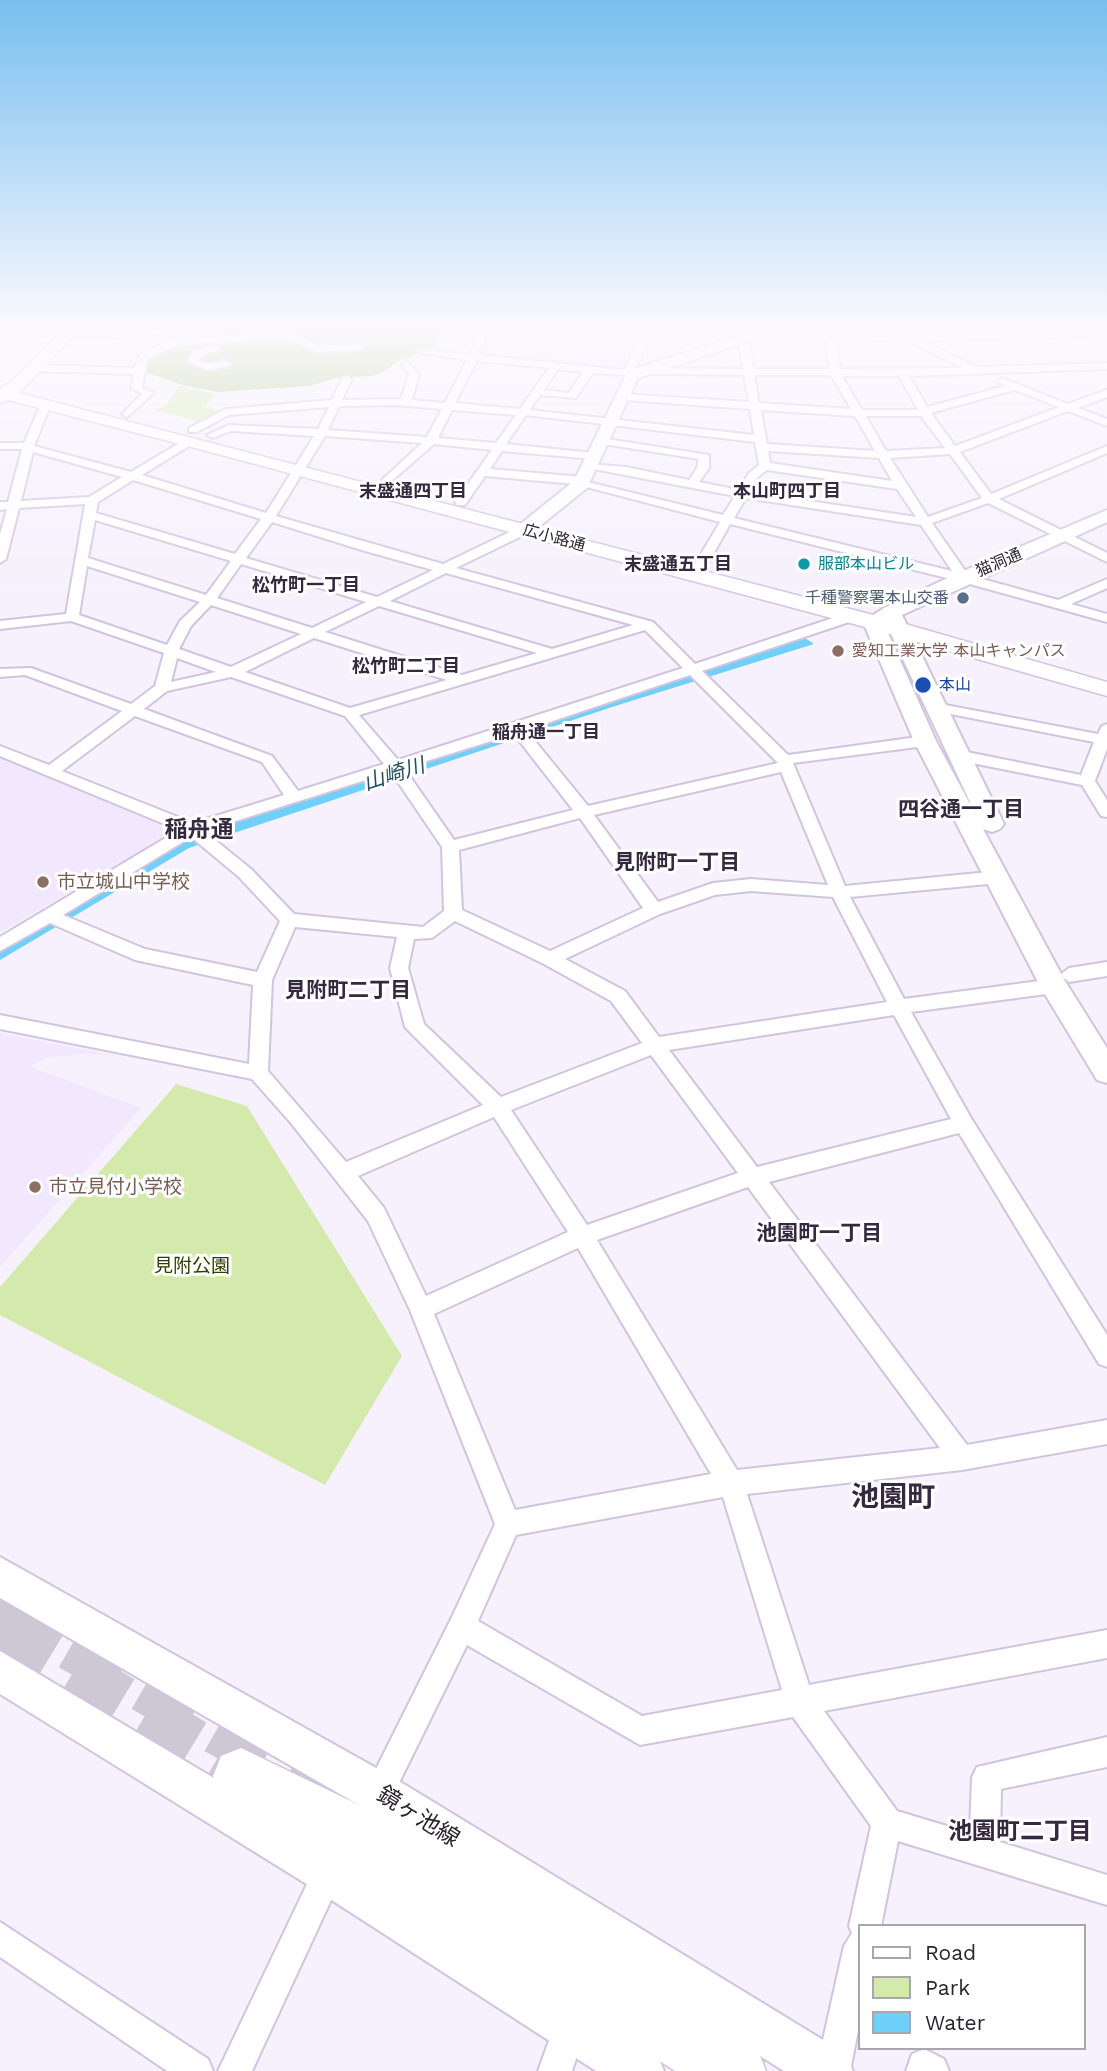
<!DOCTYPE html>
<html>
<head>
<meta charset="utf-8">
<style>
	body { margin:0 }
	#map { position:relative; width:1107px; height:2071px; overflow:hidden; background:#f6f1fc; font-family:"Work Sans",sans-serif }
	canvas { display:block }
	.legend { position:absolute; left:858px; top:1924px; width:228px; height:126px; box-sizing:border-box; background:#fff; border:2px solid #aaa7ac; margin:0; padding:9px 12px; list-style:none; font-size:21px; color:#2a242f }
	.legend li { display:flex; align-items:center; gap:14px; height:35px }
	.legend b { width:35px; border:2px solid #aaa7ac }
</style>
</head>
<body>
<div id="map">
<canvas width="1107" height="2071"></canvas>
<ul class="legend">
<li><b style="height:9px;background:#fff"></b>Road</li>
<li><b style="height:19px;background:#d4eaac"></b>Park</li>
<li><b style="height:19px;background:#6fd0fa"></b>Water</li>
</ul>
</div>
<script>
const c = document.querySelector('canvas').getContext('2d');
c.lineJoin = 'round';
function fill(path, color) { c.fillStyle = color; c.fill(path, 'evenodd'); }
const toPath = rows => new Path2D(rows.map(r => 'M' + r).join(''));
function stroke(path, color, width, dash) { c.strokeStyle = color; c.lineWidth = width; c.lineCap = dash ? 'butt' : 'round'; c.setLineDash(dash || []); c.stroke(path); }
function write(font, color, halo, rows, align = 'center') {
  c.font = font + ' "Work Sans","Noto Sans JP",sans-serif'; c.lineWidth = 6; c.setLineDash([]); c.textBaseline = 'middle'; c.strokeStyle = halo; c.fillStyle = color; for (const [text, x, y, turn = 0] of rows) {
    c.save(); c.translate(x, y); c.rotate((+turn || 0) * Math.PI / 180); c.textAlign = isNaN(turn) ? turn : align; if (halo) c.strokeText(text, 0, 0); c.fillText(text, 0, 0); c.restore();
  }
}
fill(toPath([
	[479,325,645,325,621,370,483,355],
	[0,330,46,333,21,359,0,363],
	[0,758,172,827,173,833,0,932],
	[0,1033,116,1056,83,1054,47,1058,29,1066,141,1108,0,1267]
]), '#f2e8fd');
fill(toPath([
	[180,386,215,394,205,407,220,411,197,421,154,410,164,407],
	[176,1084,247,1106,402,1356,325,1485,0,1315,0,1287]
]), '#d4eaac');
fill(toPath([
	[225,325,447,325,435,346,396,362,386,371,372,376,337,378,309,386,218,392,182,385,142,371,146,355,171,344,196,340,224,330]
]), '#aec878');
fill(toPath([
	[805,638,814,644,612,707,189,848,0,960,0,949,211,827]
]), '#6fd0fa');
stroke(toPath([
	[0,1601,393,1827],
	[0,1631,241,1776],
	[718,2031,783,2071]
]), '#cdc8d3', 56, [56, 28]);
const street = toPath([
	[0,325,121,331,170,339,175,325,185,325,179,339,280,333,296,335,319,346,359,344,364,347,359,350,317,352,291,340,280,339,175,345,148,359,142,387,154,393,127,417,122,414,142,394,131,388,134,374,34,371,29,368,34,365,135,368,139,355,163,343,121,337,0,331,0,325],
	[470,325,480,325,485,344,479,355,624,370,646,325,656,325,634,371,637,376,593,373,576,398,540,395,530,410,754,435,750,409,623,400,618,397,623,394,749,402,744,375,652,374,647,371,652,368,743,369,738,340,699,325,714,325,745,336,823,335,817,325,827,325,833,335,909,335,1069,331,1107,326,1107,332,1069,337,923,341,977,367,1107,363,1107,369,909,376,927,407,1005,386,997,381,1002,378,1068,404,1107,390,1107,397,1078,408,1107,419,1107,426,1068,411,960,452,991,494,1107,446,1107,453,999,499,1107,553,1107,562,988,503,932,523,968,575,1058,600,1107,579,1107,588,1071,604,1107,614,1107,622,959,581,730,524,705,569,695,569,694,566,720,522,575,484,485,476,465,505,457,505,455,502,492,450,434,444,386,486,382,484,382,480,422,443,325,436,276,516,443,564,520,527,528,527,528,533,456,568,653,622,695,664,845,614,855,614,855,620,702,671,788,755,925,736,933,741,925,746,793,763,845,886,999,871,1008,877,999,883,850,897,904,999,1054,979,1063,986,1054,993,911,1012,971,1118,1107,1335,1107,1367,1099,1364,959,1133,769,1182,967,1445,1107,1420,1107,1444,962,1470,747,1494,809,1685,1107,1630,1107,1658,824,1711,897,1811,970,1833,972,1777,977,1767,1107,1737,1107,1767,1001,1789,1000,1842,1107,1875,1107,1905,898,1841,881,1926,860,1926,860,2021,850,2071,816,2071,844,1946,852,1933,849,1926,871,1826,793,1717,640,1745,467,1645,389,1803,379,1808,369,1803,364,1793,452,1617,495,1524,410,1310,368,1221,291,1123,252,1079,0,1029,0,1015,249,1064,253,985,135,960,50,923,0,951,0,937,179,830,0,756,0,746,49,765,122,711,25,675,0,677,0,669,31,668,131,704,155,686,164,653,71,621,0,629,0,621,66,614,85,504,19,508,6,559,0,563,0,534,7,509,0,510,0,502,8,502,22,449,0,449,0,443,24,443,41,404,46,401,51,404,34,446,131,472,186,439,194,439,194,443,142,475,266,513,314,436,231,431,213,438,207,435,229,425,318,429,329,407,229,415,197,432,189,432,189,428,226,409,332,400,342,379,347,376,352,379,342,400,401,399,409,374,402,364,407,361,419,374,412,400,445,403,467,360,415,352,420,349,470,354,475,344,470,325],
	[749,340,826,340,829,369,753,369,749,340],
	[836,340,910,341,962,368,840,369,836,340],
	[477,361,549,368,520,409,455,403,477,361],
	[558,369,583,372,569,393,544,390,558,369],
	[754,375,831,375,851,409,759,403,754,375],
	[842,376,899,376,918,410,862,410,842,376],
	[1014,390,1059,407,955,446,931,413,1014,390],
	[395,405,442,409,427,437,328,430,339,406,395,405],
	[452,410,516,415,496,443,438,438,452,410],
	[761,410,855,416,875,451,767,444,761,410],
	[526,415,755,442,759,465,749,473,739,490,699,482,709,468,709,455,601,438,595,441,597,443,699,459,697,468,689,480,626,467,589,464,583,467,735,496,723,515,588,482,583,477,490,469,502,451,594,459,600,456,594,453,506,444,526,415],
	[866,416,921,416,945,448,886,451,866,416],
	[768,451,879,458,892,481,770,463,768,451],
	[33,452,122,477,89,497,21,501,33,452],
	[950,454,982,498,928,517,890,458,950,454],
	[767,470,897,489,916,517,749,492,758,477,767,470],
	[133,480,261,519,235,554,96,513,98,502,133,480],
	[746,498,921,525,952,571,734,518,746,498],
	[95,520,231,561,206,595,88,558,95,520],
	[272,522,365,551,433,570,377,597,246,558,272,522],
	[241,564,366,602,312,628,217,598,241,564],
	[87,566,200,602,180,621,167,645,79,615,87,566],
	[446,573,633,625,552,649,390,601,446,573],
	[211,605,301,634,231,667,179,649,191,626,211,605],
	[379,606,537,653,462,675,325,632,379,606],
	[645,630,683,668,398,760,359,715,645,630],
	[314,638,447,680,350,708,245,672,314,638],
	[177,658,216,672,171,682,177,658],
	[690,675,778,763,588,806,526,730,690,675],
	[231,677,345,716,384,764,298,791,272,756,144,709,167,691,231,677],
	[135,716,262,762,284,795,193,823,62,771,135,716],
	[514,734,573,810,454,840,404,768,514,734],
	[391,772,442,847,444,911,423,927,294,914,251,869,204,831,391,772],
	[781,772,828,885,751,879,713,883,658,902,594,815,781,772],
	[580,818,643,908,550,951,462,910,459,850,580,818],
	[191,837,239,877,280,921,257,972,145,949,63,915,191,837],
	[751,891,833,897,887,1002,659,1037,625,991,565,959,660,914,715,895,751,891],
	[455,921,544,964,611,1001,642,1043,501,1097,424,1024,408,968,414,939,432,938,455,921],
	[295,927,397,937,390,968,405,1027,483,1105,346,1162,268,1071,272,980,295,927],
	[894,1015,951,1119,757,1167,669,1050,894,1015],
	[651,1055,738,1173,587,1225,511,1110,651,1055],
	[494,1117,568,1232,426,1296,384,1208,358,1176,494,1117],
	[748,1187,940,1448,737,1470,597,1240,748,1187],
	[578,1248,711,1474,515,1510,434,1314,578,1248],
	[723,1497,782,1690,642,1716,478,1621,516,1535,723,1497],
	[217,345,220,350,202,355,199,361,208,364,226,361,231,364,230,366,207,370,188,362,194,351,217,345],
	[935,703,1098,734,1102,726,1107,724,1107,749,1095,781,1107,800,1107,817,1101,816,1082,785,957,760,949,755,957,750,1081,775,1094,742,930,710,930,704,935,703],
	[1107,962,1107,976,1069,982,1060,975,1069,968,1107,962],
	[329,1857,340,1861,344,1872,252,2071,218,2071,318,1861,329,1857],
	[0,1922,208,2059,213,2071,167,2071,0,1957,0,1922],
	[570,2012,582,2016,586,2028,572,2071,538,2071,558,2016,570,2012],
	[924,2049,944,2059,949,2071,906,2071,912,2054,924,2049]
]);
const secondary = toPath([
	[752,325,767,325,754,340,638,378,587,488,530,534,518,534,515,530,518,526,574,481,628,371,744,334,752,325],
	[1107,510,1107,522,902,615,1004,824,1000,829,992,832,983,829,1065,981,1107,1048,1107,1083,1097,1080,1040,986,914,741,863,622,884,608,956,574,1107,510],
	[886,623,977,817,936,741,884,624,886,623],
	[0,1557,394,1778,846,2054,853,2071,784,2071,364,1808,0,1598,0,1557],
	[0,1651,345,1856,657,2054,664,2071,596,2071,313,1888,0,1694,0,1651]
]);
const primary = toPath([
	[67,325,84,325,19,393,881,617,1107,682,1107,696,865,627,184,445,8,400,0,403,0,388,11,382,67,325]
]);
const highway = toPath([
	[241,1748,419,1834,608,1959,757,2048,766,2071,675,2071,492,1953,478,1959,411,1927,325,1869,316,1849,318,1845,221,1796,213,1776,221,1756,241,1748]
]);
stroke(street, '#d1c4df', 4);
stroke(secondary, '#d1c4df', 4);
stroke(primary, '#d1c4df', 3);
stroke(highway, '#d1c4df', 3);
fill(street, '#fff');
fill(secondary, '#fff');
fill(primary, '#fff');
fill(highway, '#fff');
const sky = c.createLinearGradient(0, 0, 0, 615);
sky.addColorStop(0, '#77bfef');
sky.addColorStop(0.53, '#fbf9fe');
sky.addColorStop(1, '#fbf9fe00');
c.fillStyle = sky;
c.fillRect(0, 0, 1107, 615);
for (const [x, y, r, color] of [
	[804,564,7,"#0f9aa8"],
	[963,598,7,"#5c6f8a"],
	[838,651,7,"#8d6e63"],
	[923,685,9,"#1a4fb4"],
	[43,882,7,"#8d6e63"],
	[35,1187,7,"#8d6e63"]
]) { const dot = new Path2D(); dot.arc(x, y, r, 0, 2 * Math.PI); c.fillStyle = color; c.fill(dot); stroke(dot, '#fff', 2.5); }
write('16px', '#2a242f', '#fff', [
	["広小路通",554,538,15],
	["猫洞通",999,563,-23]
]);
write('16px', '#0d838f', '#fff', [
	["服部本山ビル",818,564]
], 'left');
write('16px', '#4e5e75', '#fff', [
	["千種警察署本山交番",949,598]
], 'right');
write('16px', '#785e54', '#fff', [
	["愛知工業大学 本山キャンパス",852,651]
], 'left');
write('16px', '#164399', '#fff', [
	["本山",939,685]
], 'left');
write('bold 18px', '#34293e', '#fff', [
	["末盛通四丁目",413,492],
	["本山町四丁目",787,492],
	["末盛通五丁目",678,565],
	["松竹町一丁目",306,586],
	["松竹町二丁目",406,667],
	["稲舟通一丁目",546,733]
]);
write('19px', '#785e54', '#fff', [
	["市立城山中学校",57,882],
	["市立見付小学校",49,1187]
], 'left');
write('19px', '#2f3e00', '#fff', [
	["見附公園",192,1266]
]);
write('italic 21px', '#244e60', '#fff', [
	["山崎川",394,775,-18]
]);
write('bold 21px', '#34293e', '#fff', [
	["四谷通一丁目",961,810],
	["見附町一丁目",677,863],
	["見附町二丁目",348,991],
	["池園町一丁目",819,1234]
]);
write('bold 23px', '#34293e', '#fff', [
	["稲舟通",199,830]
]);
write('23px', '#2a242f', '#fff', [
	["鏡ヶ池線",418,1817,32]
]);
write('bold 24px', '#34293e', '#fff', [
	["池園町二丁目",1020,1832]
]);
write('bold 28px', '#34293e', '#fff', [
	["池園町",893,1498]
]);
</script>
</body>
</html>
